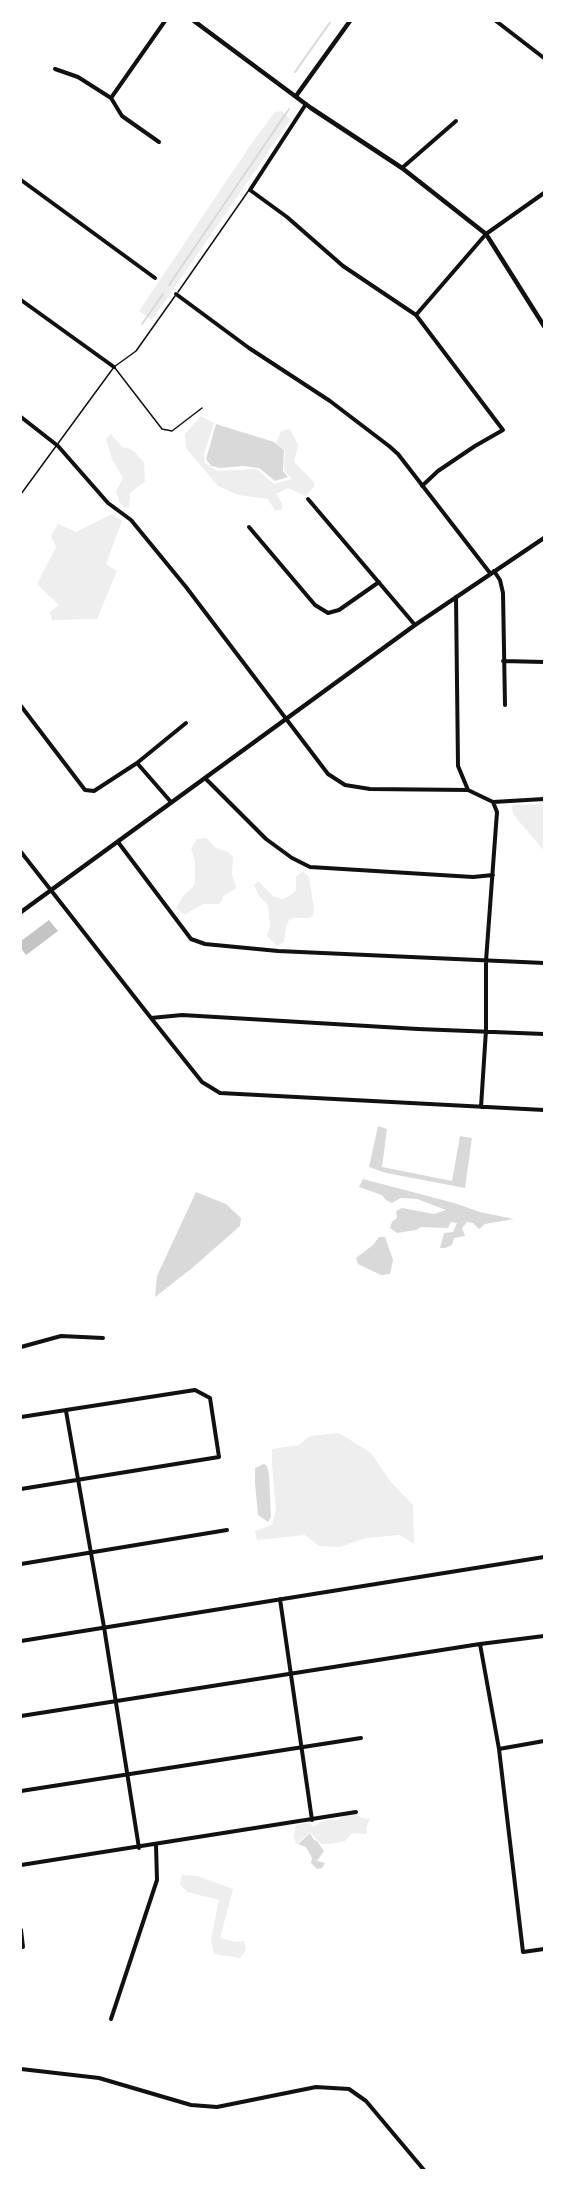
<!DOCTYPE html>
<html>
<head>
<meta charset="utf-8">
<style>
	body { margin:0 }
	#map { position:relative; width:565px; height:2191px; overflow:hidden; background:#fff; font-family:"Source Sans 3",sans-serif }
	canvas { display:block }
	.frame { position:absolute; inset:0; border:22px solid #fff; pointer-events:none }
</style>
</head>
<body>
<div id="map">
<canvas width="565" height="2191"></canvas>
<div class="frame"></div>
</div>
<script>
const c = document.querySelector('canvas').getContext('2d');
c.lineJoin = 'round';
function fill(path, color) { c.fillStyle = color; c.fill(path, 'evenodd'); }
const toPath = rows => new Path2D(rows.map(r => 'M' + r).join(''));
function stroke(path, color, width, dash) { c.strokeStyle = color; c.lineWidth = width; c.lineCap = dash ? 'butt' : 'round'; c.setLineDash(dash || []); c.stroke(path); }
fill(toPath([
	[282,111,291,119,152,320,139,311,252,143,275,112],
	[201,416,214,423,204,454,205,463,217,471,257,469,274,484,292,479,284,470,285,450,276,443,281,431,290,429,298,445,294,462,314,482,314,487,306,496,288,488,276,494,282,503,282,509,275,511,268,499,238,495,218,486,186,448,185,434],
	[111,434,122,447,131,449,144,462,145,481,129,494,130,496,129,507,124,508,119,501,116,491,123,478,112,459,106,439],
	[112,514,122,521,106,564,117,571,97,619,52,620,50,612,59,605,37,584,56,547,51,536,58,524,76,532],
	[542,804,544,810,544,851,513,814,512,805],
	[206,838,216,848,228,852,233,857,232,874,236,887,235,889,223,896,223,899,219,904,203,904,184,915,176,908,184,895,194,886,195,880,195,861,191,848,197,839],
	[303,871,309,877,314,909,313,916,308,918,294,918,289,920,286,927,284,942,277,946,267,936,270,927,268,905,259,896,254,885,258,881,274,897,283,899,291,895,296,890,296,877],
	[339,1433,371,1453,391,1482,413,1505,414,1544,400,1535,366,1538,340,1547,319,1546,305,1535,257,1540,255,1531,272,1525,276,1510,272,1464,272,1449,299,1445,310,1436],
	[353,1810,361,1818,370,1819,366,1828,367,1834,352,1833,345,1841,329,1844,321,1844,310,1832,296,1844,294,1836,296,1825,309,1822,313,1827,321,1822,331,1819,336,1821],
	[182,1875,197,1876,233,1889,220,1938,235,1942,244,1941,246,1950,240,1958,214,1954,211,1939,219,1900,187,1892,180,1884]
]), '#eee');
fill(toPath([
	[216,424,274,442,284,450,283,471,288,477,275,481,259,468,243,466,220,468,211,466,206,459],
	[378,1126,387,1129,382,1167,452,1181,460,1136,472,1138,465,1188,386,1173,369,1167],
	[363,1179,454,1203,480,1212,514,1219,485,1224,479,1229,473,1223,467,1222,462,1228,465,1236,454,1238,452,1245,445,1248,440,1248,444,1233,453,1232,457,1223,451,1222,448,1228,421,1227,416,1230,397,1233,390,1228,392,1222,397,1218,396,1211,402,1208,434,1214,446,1210,417,1199,401,1198,392,1203,386,1200,382,1195,359,1187],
	[196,1192,226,1204,241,1218,240,1226,191,1269,155,1297,157,1276],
	[379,1237,385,1237,393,1260,390,1274,381,1275,358,1264,356,1258,373,1245],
	[264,1464,267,1466,269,1474,271,1517,268,1522,258,1515,255,1483,255,1468],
	[310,1833,314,1840,317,1841,324,1851,317,1861,325,1863,322,1868,317,1869,311,1863,312,1858,306,1847,298,1844]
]), '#d9d9d9');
stroke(toPath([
	[295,72,331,21],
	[169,285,289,109],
	[142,324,163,294]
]), '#d9d9d9', 2);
fill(toPath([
	[49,920,58,931,26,955,21,948,21,941]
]), '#c4c4c4');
stroke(toPath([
	[178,292,249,190],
	[115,368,162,429,172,431,202,408],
	[21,494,114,367,136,351,175,296]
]), '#111', 1.5);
stroke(toPath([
	[496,21,544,58],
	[55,69,78,77,111,98,122,116,159,142],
	[111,98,165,21],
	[306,104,250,190,287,217,343,266,416,315,503,430,475,446,438,471,422,486],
	[402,168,456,121],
	[21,180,155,278],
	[176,294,249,348,330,401,389,446,398,454,490,573],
	[21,300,114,367],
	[416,315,486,234,544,193],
	[21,417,58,446,108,503,131,520,186,587,328,774,345,785,370,789,468,790,493,802,544,799],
	[308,499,415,625],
	[249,527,315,605,328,613,339,610,379,582],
	[494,571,500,580,503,593,505,705],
	[456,597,458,766,468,790],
	[503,661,544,662],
	[21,706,85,790,94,791,137,763,171,802],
	[137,763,186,723],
	[205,778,266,839,292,858,310,867,473,877,493,875],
	[118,842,191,939,205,944,278,951,544,963],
	[21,852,151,1018,182,1015,418,1029,544,1034],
	[151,1018,202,1082,220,1093,544,1110],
	[481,1107,486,1030,486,961,497,812,493,802],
	[21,1347,61,1336,103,1338],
	[66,1411,104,1627,139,1848],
	[21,1417,195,1390,210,1398,219,1457,21,1489],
	[21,1564,227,1530],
	[280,1599,312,1820],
	[21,1641,544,1557],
	[480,1644,499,1749,523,1952,544,1949],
	[21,1716,480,1644,544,1636],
	[499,1749,544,1741],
	[21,1791,361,1738],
	[21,1865,356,1812],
	[21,1930,23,1947],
	[111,2019,157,1880,156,1845],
	[21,2069,99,2078,191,2105,217,2107,316,2087,349,2089,366,2101,424,2170]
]), '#111', 4);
stroke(toPath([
	[21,912,415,625,544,538]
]), '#111', 4.5);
stroke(toPath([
	[194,21,311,108,402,168,486,234,544,326],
	[296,96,350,21]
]), '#111', 4.5);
</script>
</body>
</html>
